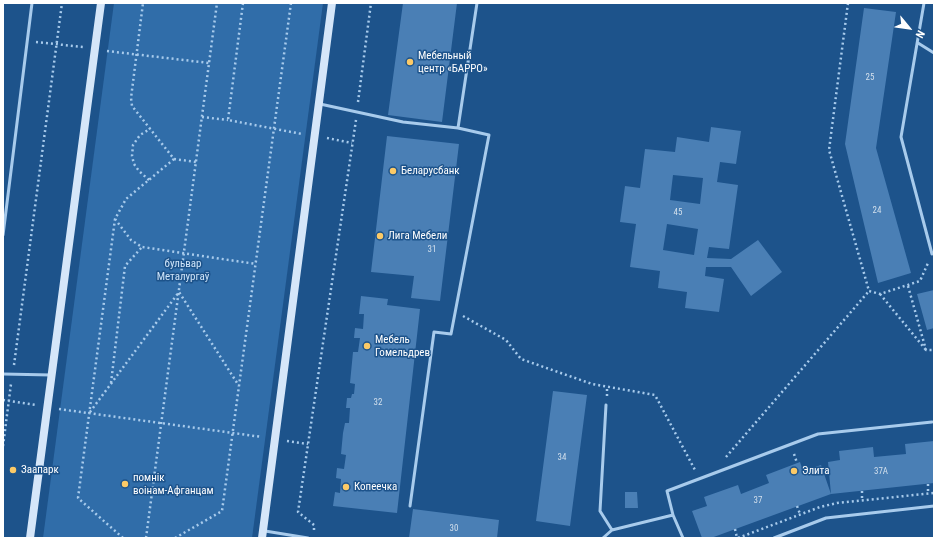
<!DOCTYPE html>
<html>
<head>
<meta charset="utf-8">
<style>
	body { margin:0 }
	#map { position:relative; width:937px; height:541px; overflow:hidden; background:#1d538b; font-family:"Roboto Condensed",sans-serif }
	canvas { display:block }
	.frame { position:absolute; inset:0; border:4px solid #fff; pointer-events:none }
	.north { position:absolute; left:889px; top:8px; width:40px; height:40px; -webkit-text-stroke:3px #1d538b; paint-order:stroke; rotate:119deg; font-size:11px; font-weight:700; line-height:16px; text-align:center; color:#fff }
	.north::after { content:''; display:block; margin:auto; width:14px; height:18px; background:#fff; clip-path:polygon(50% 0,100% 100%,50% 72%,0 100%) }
</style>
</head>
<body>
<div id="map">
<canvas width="937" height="541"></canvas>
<div class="frame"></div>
<div class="north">N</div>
</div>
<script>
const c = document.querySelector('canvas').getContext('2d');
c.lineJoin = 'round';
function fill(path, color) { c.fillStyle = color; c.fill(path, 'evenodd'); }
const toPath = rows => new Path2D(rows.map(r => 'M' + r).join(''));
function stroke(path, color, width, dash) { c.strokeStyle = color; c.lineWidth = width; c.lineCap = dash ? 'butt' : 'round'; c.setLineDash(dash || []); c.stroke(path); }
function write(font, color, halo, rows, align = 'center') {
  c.font = font + ' "Roboto Condensed",sans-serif'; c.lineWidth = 3; c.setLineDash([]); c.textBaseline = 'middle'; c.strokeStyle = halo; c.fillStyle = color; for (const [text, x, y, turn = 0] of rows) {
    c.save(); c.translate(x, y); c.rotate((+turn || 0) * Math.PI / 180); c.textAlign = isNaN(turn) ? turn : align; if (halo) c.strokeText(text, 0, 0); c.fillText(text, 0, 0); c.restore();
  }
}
fill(toPath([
	[114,3,323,3,252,538,43,538]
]), '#306da9');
fill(toPath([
	[403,3,457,3,442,122,388,115],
	[864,8,896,12,876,148,911,273,878,283,845,144],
	[711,127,741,131,736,164,720,162,717,182,738,185,729,249,709,247,707,258,731,259,758,240,782,272,751,296,731,267,706,267,705,276,724,279,719,312,685,308,687,292,658,288,660,271,630,267,636,224,620,222,625,186,640,188,645,149,675,152,677,137,709,142],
	[673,175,703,178,700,204,670,200],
	[667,224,698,229,694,255,663,250],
	[387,136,459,144,440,301,411,298,414,276,371,272],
	[934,290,934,328,927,330,917,294],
	[361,296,388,299,387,305,420,309,397,513,333,506,335,492,340,493,341,479,336,478,337,468,344,469,346,455,341,454,343,433,345,423,349,423,350,408,346,408,347,398,351,398,352,394,354,394,355,384,350,383,353,352,358,352,360,338,354,338,355,328,363,329,364,314,359,314],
	[553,391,587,395,570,526,536,521],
	[934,441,934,483,831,494,711,538,702,538,692,511,707,506,704,497,738,485,741,494,769,483,766,475,800,462,803,471,821,465,831,494,828,462,840,460,839,451,873,447,874,457,906,454,905,444],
	[625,492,637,492,638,508,625,508],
	[413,509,499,520,497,538,409,538]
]), '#4a7fb5');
stroke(toPath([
	[243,3,228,120,302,134],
	[848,3,829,150,869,291,880,294,920,281,928,263],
	[36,42,83,47],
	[107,51,209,63],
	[358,102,371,3],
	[202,117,228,120],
	[327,138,352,143],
	[174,159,196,162],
	[149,180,139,171,134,164,132,156,133,145,140,135,150,129],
	[115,219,131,240,142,247,256,264],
	[908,286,926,350,934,350],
	[880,294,926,350],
	[463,316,506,340,521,359,592,384,655,395,695,470],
	[14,365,62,3],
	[111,383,125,266,142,247],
	[607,396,607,386],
	[3,400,36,405],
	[59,409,262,437],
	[90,412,179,292,239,386],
	[287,441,308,444],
	[3,446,11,384],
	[794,454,797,463],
	[726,457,869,291],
	[928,484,928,494],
	[862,491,862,501],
	[797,506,800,514],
	[735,529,737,538],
	[314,530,314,525,298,512,356,120],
	[123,538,78,498,115,219,126,199,174,159,132,106,131,98,143,3],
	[146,538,217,3],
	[175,538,222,511,291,3],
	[738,538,820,507,837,503,934,493]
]), '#a8cbec', 2.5, [2, 3]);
stroke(toPath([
	[924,3,901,137,932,254],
	[918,43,934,53],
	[320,104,403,122,458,128,489,135,451,334,434,332,410,506],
	[458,128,477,3],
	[3,235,32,3],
	[3,374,51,375],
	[606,405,600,511,612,530],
	[265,531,308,538],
	[603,538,612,530,673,515],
	[683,538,673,515,667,491,818,434,932,422],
	[774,538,826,518,934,506]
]), '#a8cbec', 3);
stroke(toPath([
	[30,538,101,3],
	[262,538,332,3]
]), '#d5e6f9', 8);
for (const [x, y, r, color] of [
	[410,62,4,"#fcca67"],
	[393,171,4,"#fcca67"],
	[380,236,4,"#fcca67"],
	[367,346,4,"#fcca67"],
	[13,470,4,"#fcca67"],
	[794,471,4,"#fcca67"],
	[125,484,4,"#fcca67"],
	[346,487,4,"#fcca67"]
]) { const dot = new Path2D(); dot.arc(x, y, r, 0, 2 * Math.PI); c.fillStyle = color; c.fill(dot); stroke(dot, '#1d538b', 1.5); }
write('9px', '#d2dfec', null, [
	["25",870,78],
	["24",877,211],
	["45",678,213],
	["31",432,250],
	["32",378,403],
	["34",562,458],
	["37А",881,472],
	["37",758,501],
	["30",454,529]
]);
write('11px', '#fff', '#1d538b', [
	["Мебельный",418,56],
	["центр «БАРРО»",418,69],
	["Беларусбанк",401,171],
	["Лига Мебели",388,236],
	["Мебель",375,340],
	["Гомельдрев",375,353],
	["Заапарк",21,470],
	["Элита",802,471],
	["помнік",133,478],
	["воінам-Афганцам",133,491],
	["Копеечка",354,487]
], 'left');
write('11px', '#cee4f9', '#1d538b', [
	["бульвар",183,264],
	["Металургаў",183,277]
]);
</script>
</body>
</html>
